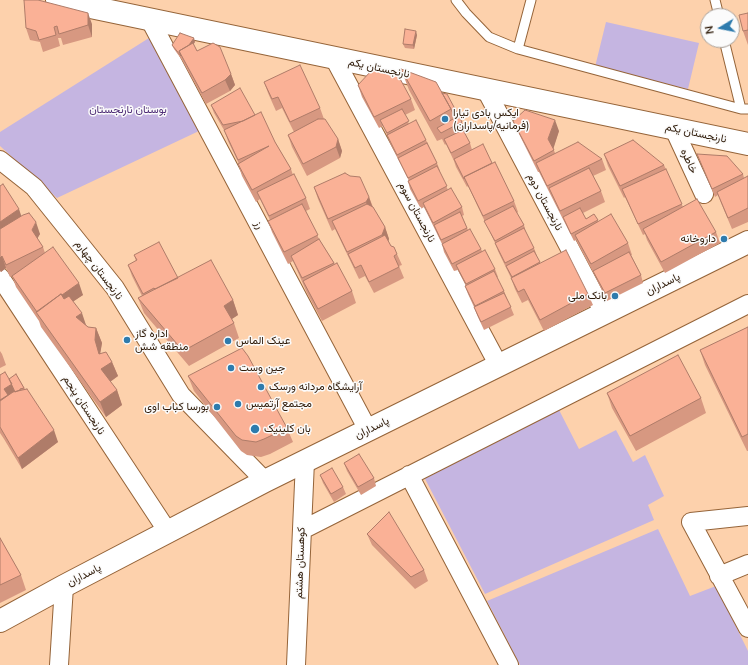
<!DOCTYPE html>
<html>
<head>
<meta charset="utf-8">
<style>
	body { margin:0 }
	#map { position:relative; width:748px; height:665px; overflow:hidden; background:#fdd1ac; font-family:Mulish,sans-serif }
	canvas { display:block }
	.north { position:absolute; left:700px; top:8px; width:40px; height:40px; box-sizing:border-box; background:#fbfbfb; border:1px solid #a9a19a; border-radius:50%; rotate:260deg; font-size:11px; font-weight:700; line-height:16px; text-align:center; color:#2e1a08 }
	.north::after { content:''; display:block; margin:auto; width:14px; height:18px; background:#2e7bad; clip-path:polygon(50% 0,100% 100%,50% 72%,0 100%) }
</style>
</head>
<body>
<div id="map">
<canvas width="748" height="665"></canvas>
<div class="north">N</div>
</div>
<script>
const c = document.querySelector('canvas').getContext('2d');
c.lineJoin = 'round';
function fill(path, color) { c.fillStyle = color; c.fill(path, 'evenodd'); }
const toPath = rows => new Path2D(rows.map(r => 'M' + r).join(''));
function stroke(path, color, width, dash) { c.strokeStyle = color; c.lineWidth = width; c.lineCap = dash ? 'butt' : 'round'; c.setLineDash(dash || []); c.stroke(path); }
function write(font, color, halo, rows, align = 'center') {
  c.font = font + ' Mulish,Vazirmatn,sans-serif'; c.lineWidth = 3; c.setLineDash([]); c.textBaseline = 'middle'; c.strokeStyle = halo; c.fillStyle = color; for (const [text, x, y, turn = 0] of rows) {
    c.save(); c.translate(x, y); c.rotate((+turn || 0) * Math.PI / 180); c.textAlign = isNaN(turn) ? turn : align; if (halo) c.strokeText(text, 0, 0); c.fillText(text, 0, 0); c.restore();
  }
}
fill(toPath([
	[606,22,699,43,688,89,595,67],
	[149,38,199,131,57,198,0,146,0,132],
	[558,408,579,449,616,430,633,462,645,455,664,496,648,505,654,520,485,594,423,475],
	[658,529,690,596,716,586,748,651,748,665,520,665,487,601]
]), '#c5b5e1');
const service = toPath([
	[456,0,466,13,489,37,518,49,741,109,748,109],
	[715,0,719,16],
	[724,40,741,109],
	[518,49,531,0]
]);
const minor = toPath([
	[150,20,368,430],
	[334,58,499,366],
	[486,90,604,313],
	[674,129,704,194],
	[0,160,34,187,115,288,181,395,265,481],
	[0,277,168,532],
	[409,475,509,665],
	[748,516,691,522,748,628],
	[302,530,748,304],
	[719,576,748,564],
	[59,665,64,586],
	[296,665,305,461]
]);
const secondary = toPath([
	[57,0,748,144]
]);
const primary = toPath([
	[0,621,64,586,265,481,748,242]
]);
stroke(service, '#956439', 11);
stroke(minor, '#956439', 20);
stroke(secondary, '#956439', 24);
stroke(primary, '#956439', 24);
stroke(service, '#fff', 9);
stroke(minor, '#fff', 18);
stroke(secondary, '#fff', 22);
stroke(primary, '#fff', 22);
fill(toPath([
	[748,13,748,45,743,31],
	[92,24,92,37,63,45,61,38,58,38,60,46,43,52,40,42,30,40,26,28],
	[417,35,414,49,405,48,403,44],
	[195,42,193,44,197,51,231,74,235,85,230,91,206,104,182,60,174,49,172,45],
	[401,69,442,93,462,122,466,133,465,134,470,143,472,150,492,163,514,201,518,212,517,213,524,225,526,233,534,248,537,256,536,256,540,263,588,294,593,305,544,331,528,300,522,303,515,289,511,278,498,251,495,243,468,186,467,187,456,167,454,161,446,144,445,145,442,139,437,141,409,90],
	[264,82,320,108,324,119,338,139,342,151,340,158,307,176,292,147,288,135,294,132,282,108,276,111,268,93],
	[358,85,411,99,415,110,405,115,409,124,426,140,437,163,440,171,439,171,448,190,462,207,464,215,462,216,468,230,481,249,482,251,495,269,498,277,497,277,504,291,514,315,484,330,477,315,474,307,468,294,465,286,466,286,458,270,454,271,444,252,442,244,424,207,421,209,410,189,408,181,409,181,390,143,387,135,383,126,379,128,362,97],
	[211,105,255,115,275,142,291,169,293,175,306,198,310,209,306,211,319,239,352,291,356,303,322,321,307,293,293,261,288,264,272,232,268,221,270,220,260,199,256,202,242,176,238,164,239,164,228,141,224,130,214,113],
	[513,121,559,131,553,148,555,153,602,159,606,170,593,176,601,191,605,202,583,213,586,219,594,214,598,221,628,243,632,255,631,255,641,275,643,283,607,301,596,278,594,274,579,246,576,240,574,241,539,172,538,172,518,132],
	[604,154,664,165,683,207,716,232,720,243,665,273,647,240,645,234,643,235,625,197,624,198,608,166],
	[697,154,743,174,744,178,748,176,748,222,732,229,721,203,718,195,715,197],
	[0,186,21,216,40,234,37,238,43,247,45,253,83,295,73,301,86,325,88,327,96,328,102,343,100,353,112,362,118,376,110,382,117,390,122,405,106,417,41,327,39,321,16,287,12,276,10,277,6,268,1,272,0,271],
	[314,187,369,197,373,207,385,227,389,239,388,242,397,254,402,265,399,266,404,278,374,293,365,276,359,279,335,229,332,231,318,199],
	[134,255,178,278,233,300,238,315,231,319,234,323,239,338,189,366,144,313,138,298,142,296,132,276,128,265,136,261],
	[748,327,748,451,747,451,705,365,700,350],
	[0,351,2,354,6,365,0,368],
	[16,374,25,389,58,442,22,469,4,439,0,433,0,375,9,379],
	[188,376,287,428,293,442,270,454,261,457,247,455,241,451,194,391],
	[607,393,701,398,706,413,636,451,612,408],
	[344,463,374,478,376,486,361,495,347,471],
	[320,475,343,487,346,494,334,502,323,483],
	[367,534,424,570,428,581,415,589,372,545],
	[0,538,21,575,26,590,0,603]
]), '#d79881');
fill(toPath([
	[88,13,92,24,92,37,88,25],
	[416,31,417,35,414,49,413,45],
	[194,38,195,42,183,59,182,55],
	[231,74,235,85,230,91,225,80],
	[555,120,559,131,553,150,548,139],
	[338,139,342,151,340,158,336,147],
	[369,197,373,209,370,213,366,202],
	[19,209,23,221,0,236,0,222],
	[36,222,40,234,36,241,32,230],
	[385,227,389,239,386,247,382,235],
	[2,256,6,268,1,272,0,270,0,258],
	[79,283,83,295,43,322,37,312],
	[233,300,238,315,229,321,224,306],
	[82,313,87,328,76,317],
	[96,328,102,343,100,355,112,362,118,376,107,384,101,369,95,340],
	[12,384,16,395,0,414,0,400,4,389],
	[117,390,122,405,106,417,100,402],
	[54,430,58,442,22,469,18,458]
]), '#af7c69');
const building = toPath([
	[24,0,38,0,88,13,88,25,59,34,57,26,54,27,56,35,39,40,36,31,26,28,24,0],
	[748,13,748,30,743,31,739,15,748,13],
	[405,29,416,31,413,45,403,44,405,29],
	[180,33,194,38,189,45,179,51,181,56,172,45,180,33],
	[193,43,197,51,213,43,220,47,231,74,225,80,202,93,179,51,193,43],
	[300,65,320,108,290,122,278,97,272,99,264,82,300,65],
	[401,69,436,82,451,109,430,121,401,69],
	[377,70,398,75,411,99,374,117,358,85,371,71,377,70],
	[240,88,255,115,243,121,223,125,211,105,240,88],
	[442,93,447,94,462,122,441,133,437,128,455,118,451,109,442,93],
	[402,109,409,121,387,133,380,120,402,109],
	[525,110,555,120,548,139,554,150,534,161,513,121,525,110],
	[261,112,275,142,291,169,252,190,238,164,269,146,238,160,224,130,261,112],
	[318,119,325,119,338,139,336,147,303,164,288,135,318,119],
	[416,120,426,140,397,155,387,135,416,120],
	[463,130,470,143,451,153,444,139,463,130],
	[633,140,664,165,620,186,604,154,633,140],
	[578,142,602,159,547,186,536,163,578,142],
	[427,143,437,163,408,178,398,158,427,143],
	[483,144,492,163,464,177,465,178,464,179,454,159,483,144],
	[697,154,727,156,743,174,712,189,697,154],
	[495,162,514,201,483,216,464,177,495,162],
	[437,166,447,186,418,201,408,181,437,166],
	[589,168,601,191,560,211,549,188,589,168],
	[666,169,682,204,638,224,622,189,666,169],
	[345,173,350,176,360,177,369,197,366,202,328,219,314,187,345,173],
	[294,174,306,198,269,216,257,192,294,174],
	[748,176,748,208,728,218,717,192,748,176],
	[3,184,19,209,0,222,0,186,3,184],
	[451,188,462,207,433,223,423,203,451,188],
	[697,199,716,232,661,262,643,229,697,199],
	[302,204,318,235,284,252,268,221,302,204],
	[367,204,373,207,385,227,382,235,347,252,332,221,367,204],
	[513,206,524,225,495,241,484,221,513,206],
	[580,208,586,219,594,214,598,220,571,234,563,217,580,208],
	[460,212,467,228,441,240,434,225,460,212],
	[29,213,36,222,32,230,43,247,6,265,2,256,0,258,0,229,23,215,29,213],
	[611,214,628,243,591,264,575,235,611,214],
	[524,228,534,248,505,263,495,243,524,228],
	[470,229,481,249,452,264,442,244,470,229],
	[385,235,391,246,394,247,397,254,394,256,399,267,369,282,361,265,355,268,348,254,385,235],
	[319,239,334,263,302,278,291,256,319,239],
	[159,242,178,278,155,289,154,288,143,294,128,265,137,260,134,255,159,242],
	[53,247,79,283,62,295,61,294,37,312,12,276,53,247],
	[485,250,495,269,466,284,456,265,485,250],
	[566,250,588,294,540,320,524,289,518,292,511,278,566,250],
	[534,251,540,262,512,277,506,266,534,251],
	[629,252,641,275,605,293,593,271,629,252],
	[211,260,233,300,224,306,234,323,183,351,138,298,211,260],
	[337,263,352,291,318,309,303,281,337,263],
	[494,271,504,291,475,306,465,286,494,271],
	[504,293,511,307,481,322,474,307,504,293],
	[61,294,64,299,69,296,82,313,76,317,88,327,96,328,95,340,99,354,106,352,112,362,101,369,117,390,100,402,36,312,61,294],
	[748,327,748,434,742,437,700,350,748,327],
	[242,348,248,356,287,428,264,439,256,442,242,440,236,436,188,376,242,348],
	[678,355,701,398,630,436,607,393,678,355],
	[5,372,12,384,4,389,8,395,0,400,0,375,5,372],
	[16,374,24,388,20,389,20,390,15,392,9,379,16,374],
	[27,389,54,430,18,458,0,427,0,401,13,392,27,389],
	[359,454,374,478,358,487,344,463,359,454],
	[332,468,343,487,331,494,320,475,332,468],
	[389,512,424,570,411,577,367,534,389,512],
	[0,538,21,575,0,585,0,538]
]);
fill(building, '#fab196');
stroke(building, '#af7c69', 1);
for (const [x, y, r, color] of [
	[445,119,4,"#2e7bad"],
	[724,239,4,"#2e7bad"],
	[615,296,4,"#2e7bad"],
	[127,340,4,"#2e7bad"],
	[228,341,4,"#2e7bad"],
	[231,368,4,"#2e7bad"],
	[261,387,4,"#2e7bad"],
	[238,404,4,"#2e7bad"],
	[217,407,4,"#2e7bad"],
	[255,429,5,"#2e7bad"]
]) { const dot = new Path2D(); dot.arc(x, y, r, 0, 2 * Math.PI); c.fillStyle = color; c.fill(dot); stroke(dot, '#fbfbfb', 1.5); }
write('11px', '#2e1a08', '#fbfbfb', [
	["نارنجستان یکم",379,68,12],
	["نارنجستان یکم",696,133,12],
	["خاطره",689,161,65],
	["نارنجستان دوم",545,202,62],
	["نارنجستان سوم",417,212,62],
	["رز",259,225,62],
	["نارنجستان چهارم",99,270,53],
	["پاسداران",663,284,-26],
	["نارنجستان پنجم",84,405,57],
	["پاسداران",372,428,-26],
	["کوهستان هشتم",300,563,-88],
	["پاسداران",84,575,-27]
]);
write('11px', '#4c2a75', '#fbfbfb', [
	["بوستان نارنجستان",128,110]
]);
write('11px', '#2e1a08', '#fbfbfb', [
	["ایکس بادی تیارا",453,113],
	["(فرمانیه/پاسداران)",453,126],
	["داروخانه",716,239,"right"],
	["بانک ملی",607,296,"right"],
	["اداره گاز",135,334],
	["منطقه شش",135,347],
	["عینک الماس",236,341],
	["جین وست",239,368],
	["آرایشگاه مردانه ورسک",269,387],
	["مجتمع آرتمیس",246,404],
	["بورسا کباب اوی",209,407,"right"],
	["بان کلینیک",264,429]
], 'left');
</script>
</body>
</html>
